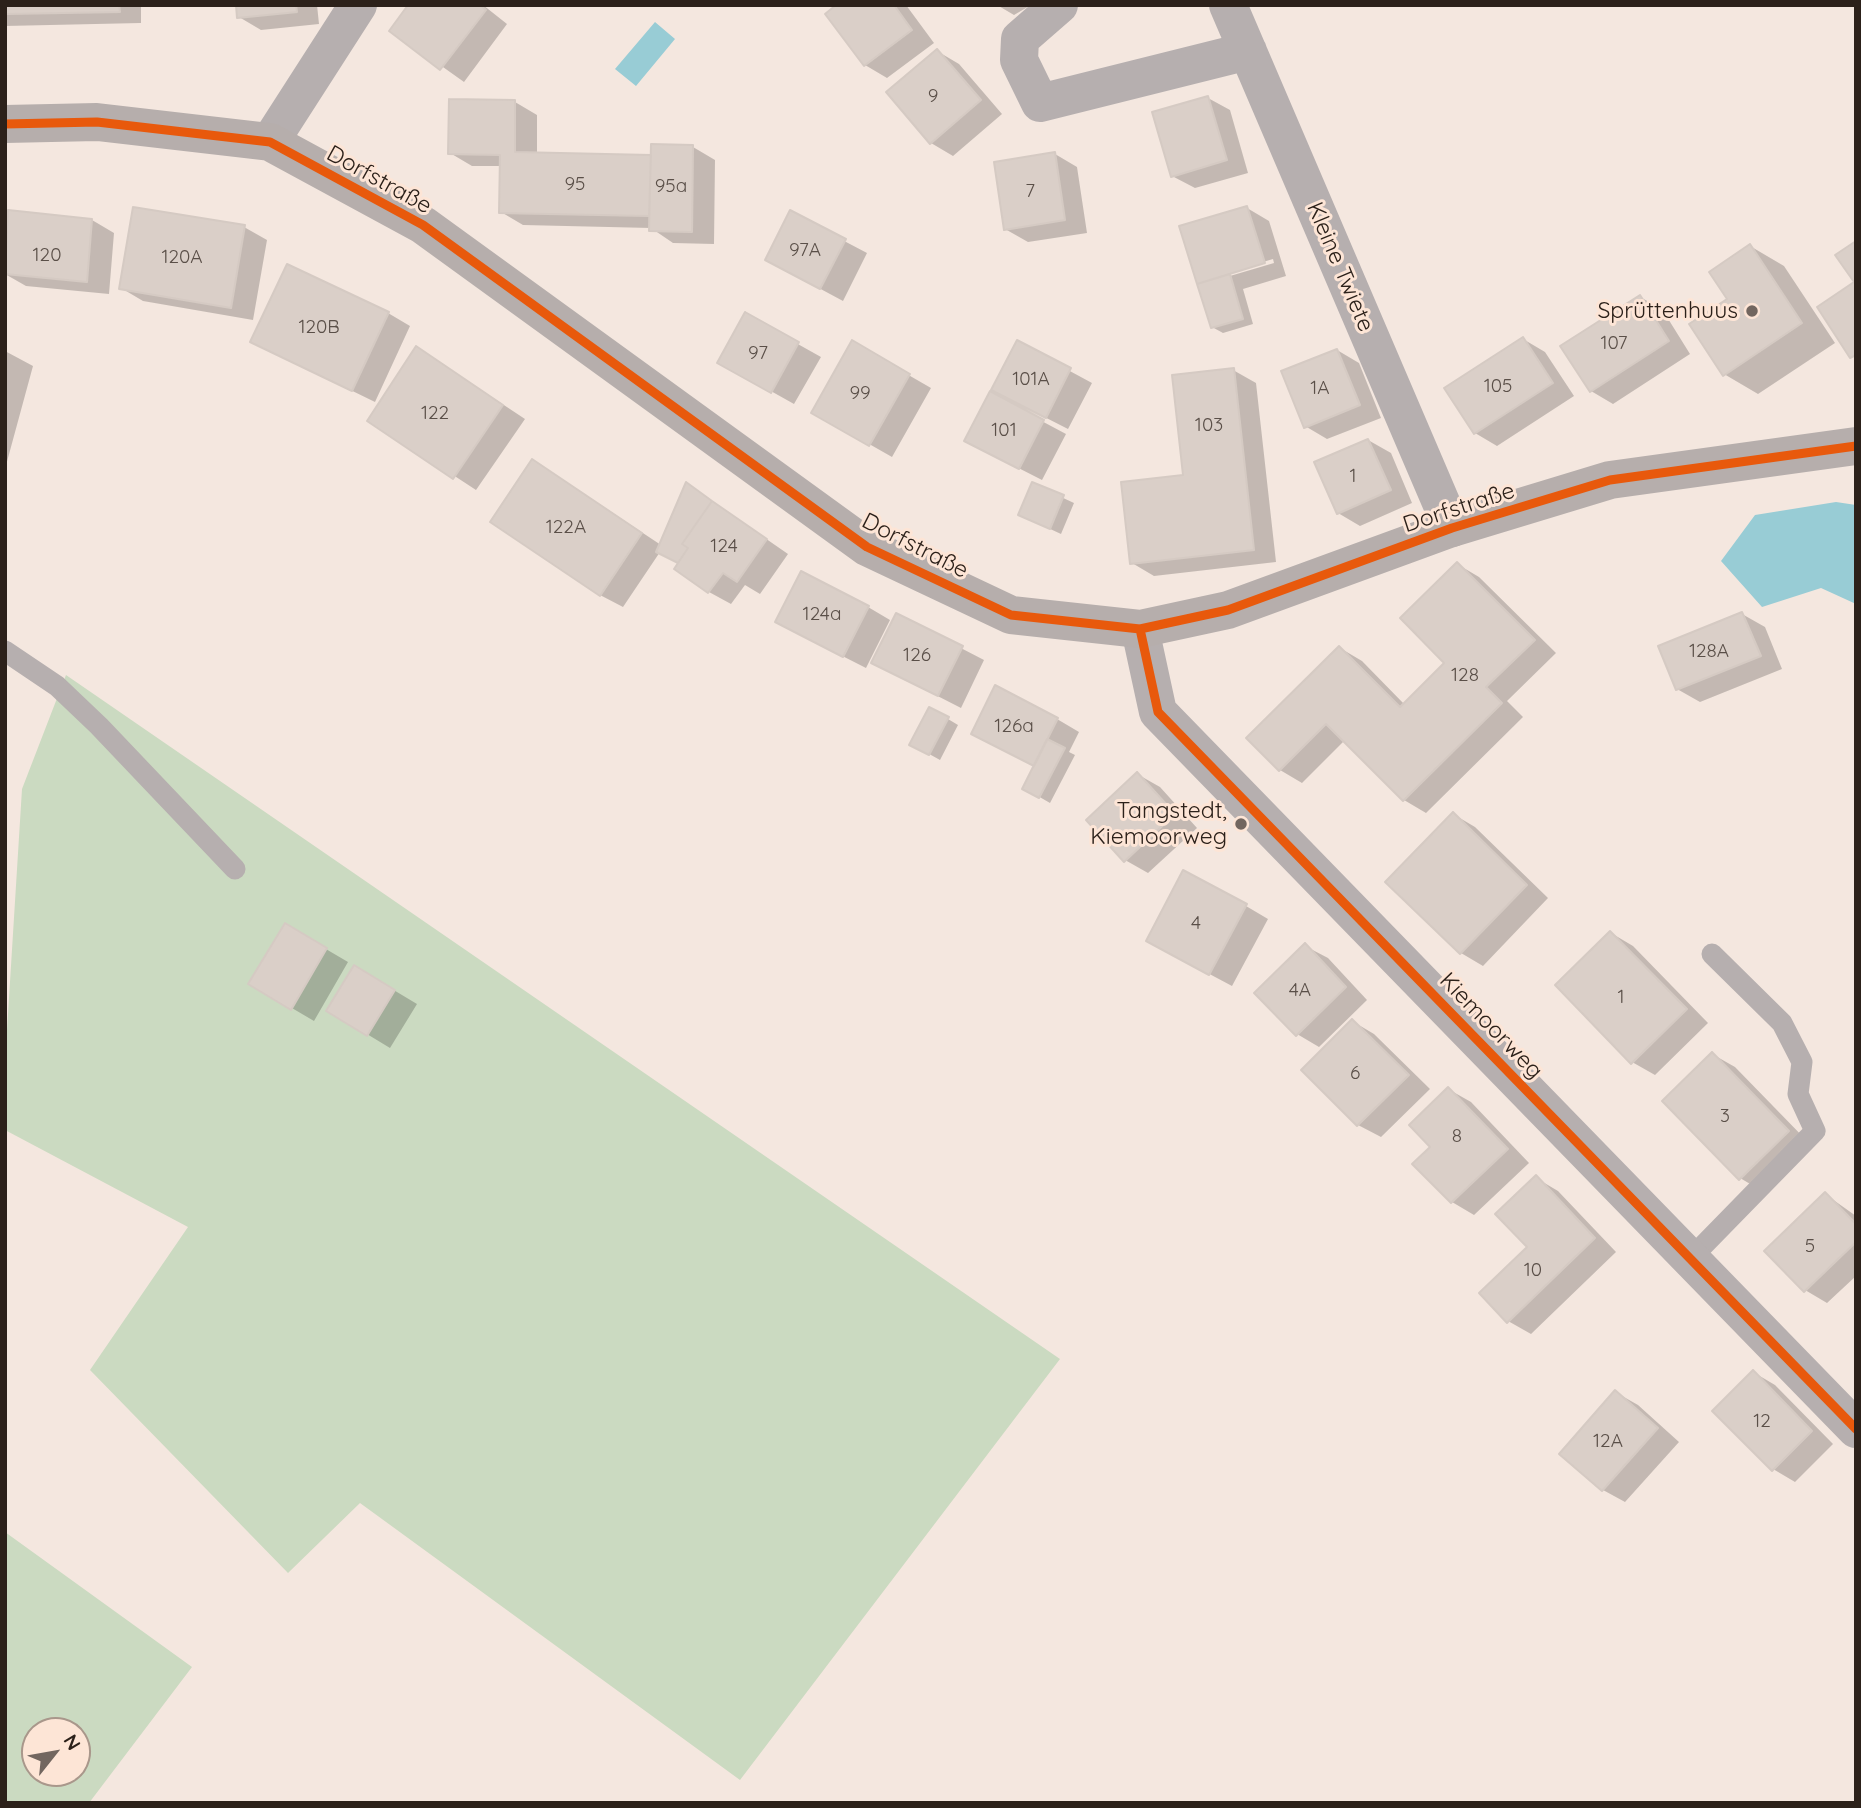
<!DOCTYPE html>
<html>
<head>
<meta charset="utf-8">
<style>
	body { margin:0 }
	#map { position:relative; width:1861px; height:1808px; overflow:hidden; background:#f4e7df; font-family:Quicksand,sans-serif }
	canvas { display:block }
	.frame { position:absolute; inset:0; border:7px solid #2c211a; pointer-events:none }
	.north { position:absolute; left:21px; top:1717px; width:70px; height:70px; box-sizing:border-box; background:#fde5d6; border:2px solid #a9978b; border-radius:50%; rotate:59deg; font-size:19px; font-weight:700; line-height:28px; text-align:center; color:#2c211a }
	.north::after { content:''; display:block; margin:auto; width:24px; height:32px; background:#72665f; clip-path:polygon(50% 0,100% 100%,50% 72%,0 100%) }
</style>
</head>
<body>
<div id="map">
<canvas width="1861" height="1808"></canvas>
<div class="frame"></div>
<div class="north">N</div>
</div>
<script>
const c = document.querySelector('canvas').getContext('2d');
c.lineJoin = 'round';
function fill(path, color) { c.fillStyle = color; c.fill(path, 'evenodd'); }
const toPath = rows => new Path2D(rows.map(r => 'M' + r).join(''));
function stroke(path, color, width, dash) { c.strokeStyle = color; c.lineWidth = width; c.lineCap = dash ? 'butt' : 'round'; c.setLineDash(dash || []); c.stroke(path); }
function write(font, color, halo, rows, align = 'center') {
  c.font = font + ' Quicksand,sans-serif'; c.lineWidth = 6; c.setLineDash([]); c.textBaseline = 'middle'; c.strokeStyle = halo; c.fillStyle = color; for (const [text, x, y, turn = 0] of rows) {
    c.save(); c.translate(x, y); c.rotate((+turn || 0) * Math.PI / 180); c.textAlign = isNaN(turn) ? turn : align; if (halo) c.strokeText(text, 0, 0); c.fillText(text, 0, 0); c.restore();
  }
}
fill(toPath([
	[66,675,1060,1359,740,1780,360,1503,288,1573,90,1370,188,1227,5,1130,5,1062,22,789],
	[5,1532,192,1667,89,1803,5,1803],
	[35,1731,77,1731,77,1773,35,1773]
]), '#cbdac1');
fill(toPath([
	[655,22,675,39,636,86,615,69],
	[1836,502,1856,505,1856,604,1821,588,1762,607,1721,561,1755,515]
]), '#98ccd5');
fill(toPath([
	[5,5,141,5,141,23,5,26],
	[238,5,317,5,319,24,261,30,239,17],
	[410,5,483,5,507,24,464,82,391,30],
	[839,5,906,5,934,43,887,78,865,65],
	[997,5,1031,5,1014,15],
	[937,51,959,64,1002,114,953,156,931,143],
	[1208,98,1230,110,1248,173,1195,188,1172,176],
	[515,102,537,115,537,154,652,157,693,147,715,160,714,244,673,243,651,228,523,225,501,212,501,166,472,166,450,153],
	[1055,154,1077,167,1087,233,1028,242,1005,229],
	[1247,208,1269,221,1286,276,1243,289,1253,324,1223,333,1212,327,1199,282],
	[1273,259,1274,263,1213,281,1213,277],
	[9,212,92,220,114,233,109,294,26,286,5,274],
	[791,213,867,253,843,301,789,272],
	[244,227,267,240,253,320,143,301,121,288],
	[1750,246,1784,266,1835,343,1758,394,1724,374,1730,300],
	[1640,297,1662,309,1690,354,1613,404,1591,391],
	[388,313,410,326,375,402,252,342],
	[746,315,821,357,794,404,719,362],
	[1523,339,1545,352,1574,396,1497,446,1475,433],
	[853,343,931,388,892,457,813,412],
	[1018,343,1092,383,1068,429,1015,402],
	[1337,350,1359,363,1381,418,1327,439,1305,426],
	[5,351,33,366,5,469],
	[439,362,525,419,476,490,369,420],
	[1233,370,1256,383,1276,562,1154,576,1132,563,1185,476],
	[991,394,1066,434,1042,480,989,453],
	[1368,440,1391,453,1412,503,1360,526,1338,513],
	[554,474,661,545,723,509,788,554,760,594,745,585,731,604,709,592,680,563,660,552,623,607,600,595],
	[1033,484,1074,503,1061,534,1020,515],
	[1457,564,1479,577,1556,653,1507,701,1523,717,1426,813,1404,800,1345,740,1302,783,1280,770,1340,648,1362,661,1405,705,1447,663],
	[868,607,890,620,866,668,799,634],
	[1742,614,1765,627,1782,669,1700,702,1677,689],
	[897,615,984,660,961,708,873,663],
	[948,719,958,725,940,760,922,750],
	[1057,719,1079,732,1069,752,1075,755,1050,803,1024,788,1035,766,995,746],
	[1137,774,1160,787,1197,828,1148,873,1125,860],
	[1453,814,1475,827,1548,898,1483,966,1461,953],
	[1246,906,1268,919,1232,986,1170,953],
	[285,925,348,962,314,1021,251,984],
	[1611,933,1633,946,1708,1023,1655,1075,1632,1062],
	[1305,946,1328,958,1367,1000,1319,1047,1297,1034],
	[377,980,417,1004,390,1048,329,1011],
	[1352,1021,1374,1034,1430,1089,1381,1137,1358,1125,1303,1070],
	[1712,1054,1735,1067,1810,1144,1762,1191,1740,1178],
	[1448,1089,1471,1102,1529,1163,1474,1215,1452,1202],
	[1536,1178,1558,1191,1616,1252,1531,1334,1508,1321,1529,1247],
	[1825,1194,1856,1216,1856,1276,1827,1303,1805,1290],
	[1753,1372,1775,1385,1833,1444,1795,1482,1773,1469],
	[1615,1392,1638,1405,1679,1442,1625,1502,1603,1490]
]), '#0003');
const building = toPath([
	[5,5,119,5,120,12,5,14,5,5],
	[236,5,296,5,297,12,237,18,236,5],
	[408,5,480,5,486,10,440,70,389,31,408,5],
	[836,5,894,5,912,30,864,66,825,14,836,5],
	[937,49,981,100,930,144,886,92,937,49],
	[1208,96,1227,160,1171,177,1152,112,1208,96],
	[449,99,515,100,515,152,651,155,649,216,499,213,500,155,448,154,449,99],
	[651,144,693,145,692,232,649,231,651,144],
	[1055,152,1065,220,1004,230,994,162,1055,152],
	[1247,206,1265,263,1197,284,1179,226,1247,206],
	[133,207,245,225,231,308,119,289,133,207],
	[8,210,92,219,87,282,5,274,8,210],
	[790,210,846,239,820,289,765,260,790,210],
	[1856,241,1856,355,1850,358,1817,307,1854,282,1835,255,1856,241],
	[1750,244,1802,323,1723,376,1689,324,1727,299,1709,272,1750,244],
	[287,264,389,312,352,391,250,342,287,264],
	[1230,274,1243,319,1211,328,1197,284,1230,274],
	[1640,295,1669,341,1590,392,1560,346,1640,295],
	[745,312,799,342,771,393,717,363,745,312],
	[1523,337,1553,383,1474,434,1444,388,1523,337],
	[852,340,910,374,869,446,811,413,852,340],
	[1017,340,1071,368,1046,418,991,390,1017,340],
	[416,346,503,405,453,479,367,421,416,346],
	[1337,349,1360,405,1304,428,1281,371,1337,349],
	[1234,368,1254,550,1130,564,1121,482,1183,475,1172,375,1234,368],
	[990,391,1044,420,1019,469,964,441,990,391],
	[1368,439,1391,490,1337,514,1314,462,1368,439],
	[532,459,642,533,600,596,490,522,532,459],
	[686,482,712,501,682,544,688,548,678,563,656,552,686,482],
	[1032,482,1064,495,1050,529,1018,515,1032,482],
	[712,501,767,539,737,582,723,573,708,593,674,569,688,548,682,544,712,501],
	[1457,562,1535,640,1486,687,1502,703,1403,801,1326,724,1279,771,1246,738,1339,646,1400,707,1444,663,1400,618,1457,562],
	[801,571,869,606,843,657,775,622,801,571],
	[1742,612,1761,656,1676,690,1658,646,1742,612],
	[896,613,963,646,938,696,871,663,896,613],
	[995,685,1058,718,1034,766,971,734,995,685],
	[929,707,949,717,929,755,909,745,929,707],
	[1047,739,1065,748,1039,798,1022,789,1047,739],
	[1137,772,1175,814,1124,862,1086,820,1137,772],
	[1453,812,1527,885,1460,954,1385,882,1453,812],
	[1183,870,1247,904,1209,975,1146,941,1183,870],
	[285,923,327,948,291,1010,248,984,285,923],
	[1610,931,1687,1009,1631,1064,1555,985,1610,931],
	[1305,943,1346,987,1296,1036,1254,993,1305,943],
	[354,965,395,990,367,1036,326,1011,354,965],
	[1352,1019,1409,1075,1357,1126,1301,1070,1352,1019],
	[1712,1052,1789,1131,1739,1180,1662,1101,1712,1052],
	[1448,1087,1508,1149,1451,1203,1412,1164,1430,1147,1409,1125,1448,1087],
	[1536,1175,1595,1238,1507,1323,1479,1293,1527,1247,1495,1214,1536,1175],
	[1825,1192,1856,1224,1856,1242,1804,1292,1764,1251,1825,1192],
	[1753,1370,1812,1431,1772,1471,1712,1411,1753,1370],
	[1615,1390,1658,1428,1602,1491,1559,1454,1615,1390]
]);
fill(building, '#dacfc8');
stroke(building, '#d5cac3', 2);
stroke(toPath([
	[5,651,57,686,99,726,235,869],
	[1690,1259,1815,1131,1798,1094,1802,1062,1782,1023,1712,954]
]), '#b6afaf', 21);
stroke(toPath([
	[1059,5,1020,39,1019,60,1040,103,1248,51],
	[1228,5,1452,528],
	[270,142,358,5],
	[1140,629,1158,712,1856,1429]
]), '#b6afaf', 38);
stroke(toPath([
	[5,124,97,122,270,142,423,225,867,547,1011,615,1140,629,1228,610,1452,528,1610,480,1856,446]
]), '#b6aeac', 38);
stroke(toPath([
	[5,124,97,122,270,142,423,225,867,547,1011,615,1140,629,1228,610,1452,528,1610,480,1856,446],
	[1140,629,1158,712,1856,1429]
]), '#e8590c', 9);
for (const [x, y, r, color] of [
	[1752,311,7,"#72665f"],
	[1241,824,7,"#72665f"]
]) { const dot = new Path2D(); dot.arc(x, y, r, 0, 2 * Math.PI); c.fillStyle = color; c.fill(dot); stroke(dot, '#fde5d6', 2.5); }
write('19px', '#5a4f48', null, [
	["9",933,96],
	["95",575,184],
	["95a",671,186],
	["7",1030,191],
	["97A",805,250],
	["120",47,255],
	["120A",182,257],
	["120B",319,327],
	["107",1614,343],
	["97",758,353],
	["101A",1031,379],
	["105",1498,386],
	["1A",1320,388],
	["99",860,393],
	["122",435,413],
	["103",1209,425],
	["101",1004,430],
	["1",1353,476],
	["122A",566,527],
	["124",724,546],
	["124a",822,614],
	["128A",1709,651],
	["126",917,655],
	["128",1465,675],
	["126a",1014,726],
	["4",1196,923],
	["4A",1300,990],
	["1",1621,997],
	["6",1355,1073],
	["3",1725,1116],
	["8",1457,1136],
	["5",1810,1246],
	["10",1533,1270],
	["12",1762,1421],
	["12A",1608,1441]
]);
write('23px', '#2c211a', '#fde5d6', [
	["Dorfstraße",379,180,29],
	["Kleine Twiete",1340,267,67],
	["Dorfstraße",1459,508,-18],
	["Dorfstraße",915,546,27],
	["Kiemoorweg",1491,1026,46]
]);
write('23px', '#2c211a', '#fde5d6', [
	["Sprüttenhuus",1738,311],
	["Tangstedt,",1227,811],
	["Kiemoorweg",1227,837]
], 'right');
</script>
</body>
</html>
